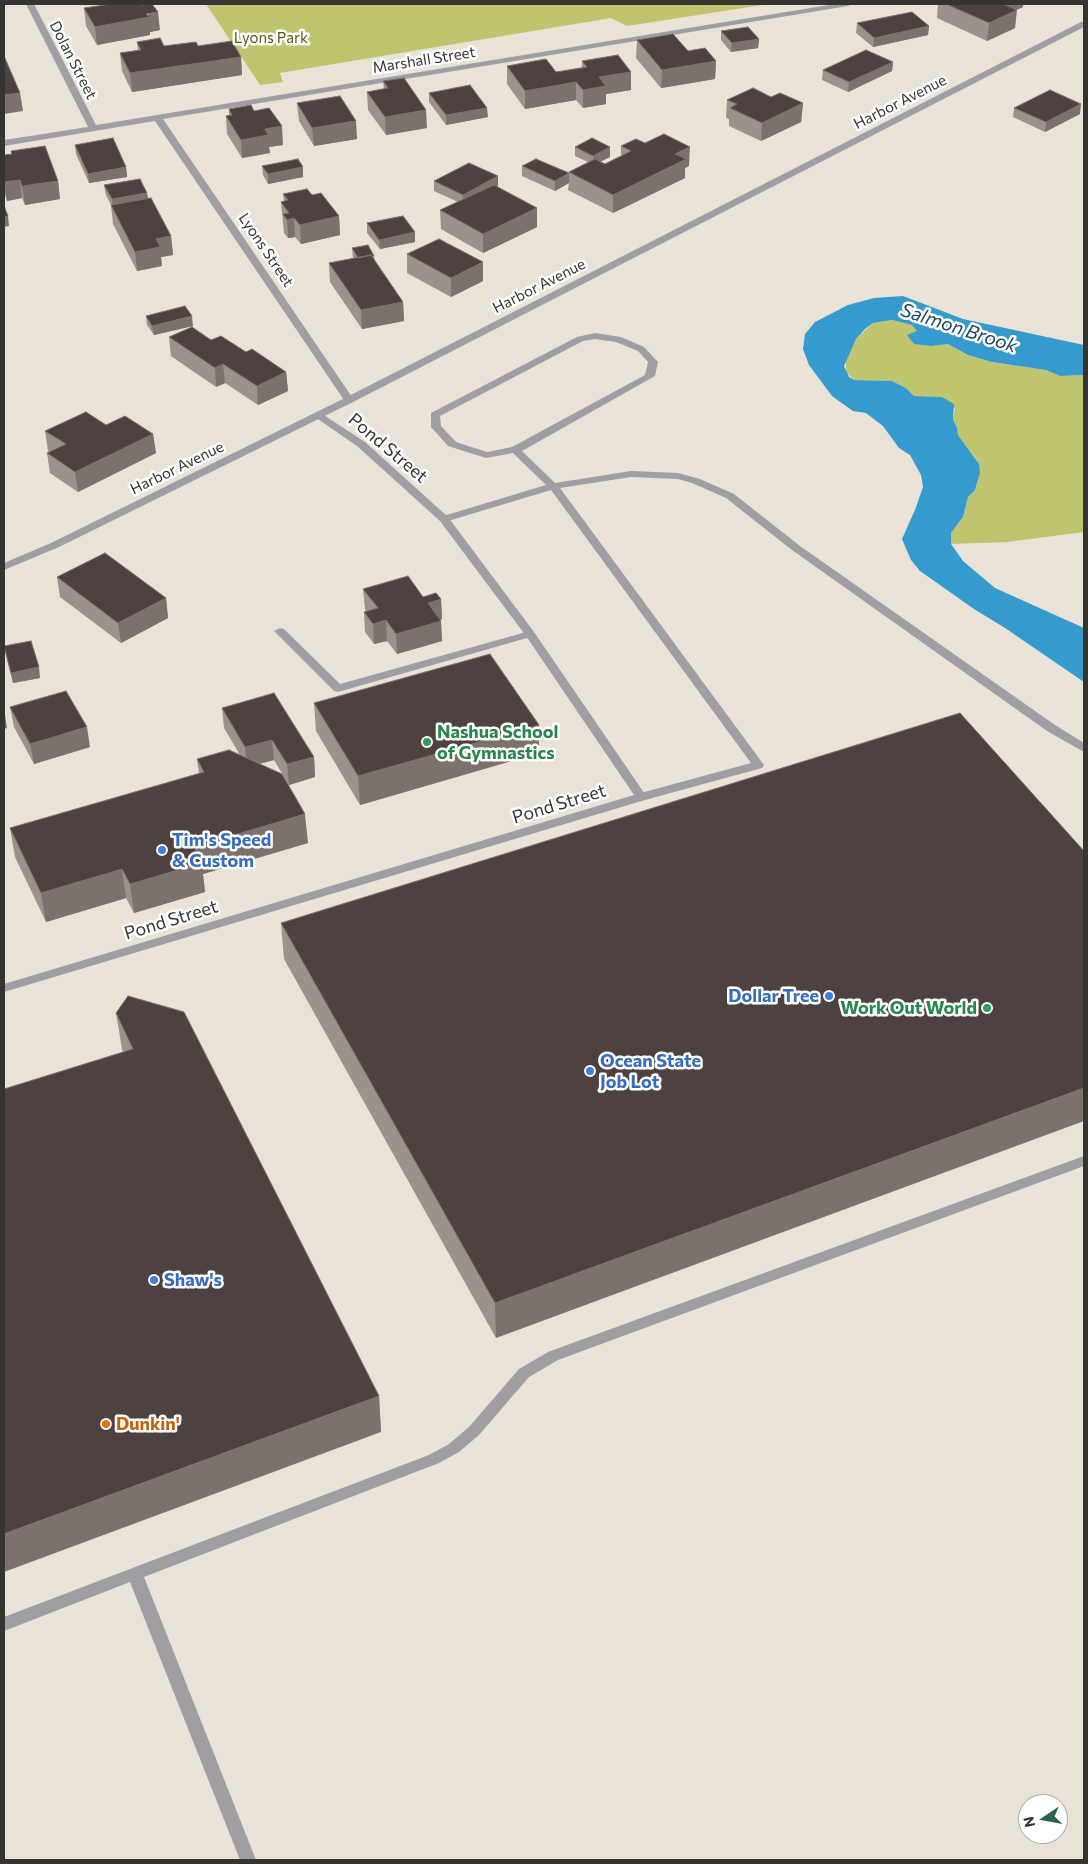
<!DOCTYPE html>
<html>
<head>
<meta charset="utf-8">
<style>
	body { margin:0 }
	#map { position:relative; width:1088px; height:1864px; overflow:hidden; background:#e8e2d7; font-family:Commissioner,sans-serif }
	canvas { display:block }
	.frame { position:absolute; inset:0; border:5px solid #363430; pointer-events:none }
	.north { position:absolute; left:1018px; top:1794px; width:50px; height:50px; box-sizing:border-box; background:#fff; border:1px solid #afaeac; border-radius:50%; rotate:258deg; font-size:14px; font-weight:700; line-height:20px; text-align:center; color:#363430 }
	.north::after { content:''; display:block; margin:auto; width:18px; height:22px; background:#2b634b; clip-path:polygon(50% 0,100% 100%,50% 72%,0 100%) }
</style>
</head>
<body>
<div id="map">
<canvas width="1088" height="1864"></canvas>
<div class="frame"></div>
<div class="north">N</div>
</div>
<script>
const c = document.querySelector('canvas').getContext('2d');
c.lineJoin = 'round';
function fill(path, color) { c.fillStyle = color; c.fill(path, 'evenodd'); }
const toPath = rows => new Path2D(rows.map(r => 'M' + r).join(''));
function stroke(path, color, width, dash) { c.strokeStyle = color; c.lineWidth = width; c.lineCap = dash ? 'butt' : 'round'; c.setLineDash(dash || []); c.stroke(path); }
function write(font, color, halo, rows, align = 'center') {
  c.font = font + ' Commissioner,sans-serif'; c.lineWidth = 5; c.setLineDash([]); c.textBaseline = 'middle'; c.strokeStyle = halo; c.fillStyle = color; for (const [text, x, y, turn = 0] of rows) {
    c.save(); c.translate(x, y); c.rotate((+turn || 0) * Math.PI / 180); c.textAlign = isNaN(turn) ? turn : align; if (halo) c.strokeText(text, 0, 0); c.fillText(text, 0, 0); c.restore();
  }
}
fill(toPath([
	[206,4,769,4,627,26,611,18,280,73,283,82,260,85],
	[892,320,912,325,931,346,948,344,968,355,992,362,1046,370,1060,376,1084,375,1084,532,1007,542,951,544,951,533,963,517,968,497,975,490,978,482,979,464,958,435,957,428,953,419,955,409,942,397,914,396,906,388,892,381,854,380,846,372,846,360,856,339,873,323]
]), '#bfc56f');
fill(toPath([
	[903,296,963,319,1084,345,1084,375,1060,376,1046,370,992,362,968,355,948,344,931,346,914,344,907,335,917,331,912,325,892,320,873,323,865,329,856,339,844,366,849,377,854,380,892,381,906,388,914,396,942,397,954,404,953,419,957,428,958,435,979,464,980,473,975,490,968,497,963,517,951,533,951,544,963,561,995,588,1084,628,1084,682,1005,628,974,609,920,571,911,560,902,539,915,510,923,487,921,475,910,455,899,448,883,426,866,413,853,411,832,396,809,365,803,349,805,334,815,322,848,305,874,298]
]), '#359ace');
fill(toPath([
	[595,333,621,337,644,347,658,362,655,376,522,451,555,483,631,471,678,473,700,479,734,494,800,546,1055,725,1084,743,1084,752,1047,731,792,550,726,498,692,483,678,479,631,477,560,488,764,765,762,768,645,800,637,800,635,797,637,794,751,763,551,490,448,521,444,522,439,519,440,517,546,485,513,453,486,458,448,446,431,427,431,413,577,337,595,333],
	[595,339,616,342,638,351,648,362,645,375,512,447,487,452,456,442,441,426,440,416,583,341,595,339],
	[280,628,284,629,340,684,530,631,536,634,534,636,338,692,334,691,274,631,280,628],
	[1084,1156,1084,1166,558,1360,529,1377,479,1435,459,1452,439,1463,144,1577,256,1860,240,1860,130,1582,4,1631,4,1617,429,1455,449,1444,469,1427,519,1369,548,1352,1084,1156]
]), '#a09ea3');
fill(toPath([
	[26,4,34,4,96,125,835,4,852,4,848,6,163,119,354,400,349,403,344,400,155,121,4,146,4,140,88,127,26,4],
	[319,412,365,442,448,517,534,632,647,797,645,800,4,992,4,984,634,795,526,636,440,521,357,446,315,417,314,415,319,412]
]), '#a09ea3');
fill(toPath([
	[1081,22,1084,22,1084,27,353,402,59,547,4,570,4,563,51,543,345,398,1081,22]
]), '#a09ea3');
fill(toPath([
	[938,4,1023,4,1023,7,1016,10,1015,28,987,41,937,18],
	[84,8,160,30,150,32,150,35,97,45,86,26],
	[857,23,929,26,928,35,873,47,856,33],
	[721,31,759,39,758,48,731,52,721,40],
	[637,40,688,51,716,61,715,79,661,88,636,58],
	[137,42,164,46,198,46,241,57,242,75,132,92,122,71,120,53,138,50],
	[582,61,631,72,631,90,606,94,606,104,583,108,576,100,525,109,507,84,507,66,556,72,582,68],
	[893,62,892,71,848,92,822,80,823,70],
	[383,81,427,128,386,135,368,110,367,92,384,89],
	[429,93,488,117,446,125,429,102],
	[771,97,803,103,801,122,761,141,729,126,729,119,726,118,727,100],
	[297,103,357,139,314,146,299,121],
	[1014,108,1080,114,1045,132,1013,117],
	[229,109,254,111,283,145,269,147,270,153,242,158,227,134,226,116,229,115],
	[75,145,126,167,127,177,89,183,76,154],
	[621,146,689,166,685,168,685,178,613,213,568,190,569,183,555,191,522,176,522,166,569,173,569,172,588,162,575,156,575,147,610,147,610,157,600,162,605,164,621,156],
	[11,151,58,181,60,199,25,205,22,198,7,201,4,192,4,155,11,154],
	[262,166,303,177,268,184,263,175],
	[434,181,498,186,497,187,537,227,483,253,441,229,440,210,458,202,434,191],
	[104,185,148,198,171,236,173,255,161,257,162,266,137,271,113,224,111,205,106,195],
	[283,194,312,195,339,216,340,235,301,244,295,237,288,238,284,233,281,202,284,201],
	[367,223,415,232,415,242,380,249,367,233],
	[352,248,374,256,375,261,403,302,404,321,362,329,330,282,329,263,353,258],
	[407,254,483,281,451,297,407,273],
	[146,316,193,326,154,335,147,325],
	[169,337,211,340,246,352,286,372,288,391,258,405,225,383,216,387,171,356],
	[106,425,153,434,156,453,78,492,50,473,47,453,50,452,48,451,45,431],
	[57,577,166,598,168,618,121,643,60,597],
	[363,589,441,599,442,619,440,620,441,621,442,641,397,654,387,641,374,644,365,632,364,612,366,612,365,609],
	[4,646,40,678,13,683,6,656],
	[314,703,539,725,539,753,360,805,316,731],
	[10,707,90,747,34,764,14,727],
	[222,708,314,757,315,777,289,785,274,760,259,764,308,843,203,874,205,892,134,913,126,898,46,922,15,857,10,828,199,774,197,759,240,755,224,728],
	[1084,851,496,1338,284,959,281,923],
	[116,1013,379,1396,381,1432,123,1052,122,1049]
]), '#9a928b');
fill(toPath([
	[998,4,1023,4,1023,7,996,19],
	[1017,10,1015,28,987,41,989,23],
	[158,12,160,30,150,32,150,35,97,45,95,27],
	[929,26,928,35,873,47,874,38],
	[759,39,758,48,731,52,732,43],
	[241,57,242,75,132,92,130,73],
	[716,61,715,79,661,88,662,70],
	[893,62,892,71,848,92,849,82],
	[631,72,631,90,606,94,606,104,583,108,583,90,599,77],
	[576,82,576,100,525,109,525,91],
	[20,93,23,111,4,114,4,95],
	[803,103,801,122,761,141,762,123],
	[1081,104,1080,114,1045,132,1046,122],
	[487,108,488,117,446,125,446,115],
	[426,110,427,128,386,135,385,117],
	[356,121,357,139,314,146,312,128],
	[282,126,283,145,269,147,270,153,242,158,241,140,265,129],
	[610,147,610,157,593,165,593,156],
	[690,147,689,166,685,168,685,178,613,213,613,195,675,154],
	[126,167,127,177,89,183,88,174],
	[303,167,303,177,268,184,268,174],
	[569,174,569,183,555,191,555,181],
	[498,176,498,186,463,205,463,195],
	[20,180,22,198,7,201,4,182],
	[58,181,60,199,25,205,22,186],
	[147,193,149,202,113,209,112,199],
	[537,208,537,227,483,253,483,234],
	[8,216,9,226,4,227,4,217],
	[339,216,340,235,301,244,300,225],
	[294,218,295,237,288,238,287,220],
	[415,232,415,242,380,249,379,240],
	[171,236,173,255,161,257,162,266,137,271,135,252,156,239],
	[483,262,483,281,451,297,451,278],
	[403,302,404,321,362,329,361,310],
	[192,316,193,326,154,335,152,326],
	[223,364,225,383,216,387,215,368],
	[286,372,288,391,258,405,257,386],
	[153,434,156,453,78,492,75,472],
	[166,598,168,618,121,643,118,623],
	[441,599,442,619,429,623,428,603],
	[386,620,387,641,374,644,373,624],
	[441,621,442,641,397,654,396,634],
	[39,667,40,678,13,683,11,673],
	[4,708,7,728,4,729],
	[539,725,539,753,360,805,358,776],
	[87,727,90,747,34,764,30,744],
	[272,740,274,760,247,767,245,747],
	[314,757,315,777,289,785,287,764],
	[305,814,308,843,203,874,205,892,134,913,130,884,194,847],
	[122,869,126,898,46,922,41,893],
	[1084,1088,1084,1121,496,1338,495,1303],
	[379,1396,381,1432,4,1572,4,1534]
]), '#7c726d');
const building = toPath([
	[111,4,141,4,141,5,152,4,158,12,146,14,149,17,95,27,84,8,111,4],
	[946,4,1003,4,1017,10,989,23,946,4],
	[912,12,929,26,874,38,857,23,912,12],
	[748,27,759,39,732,43,721,31,748,27],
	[673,34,688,51,705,48,716,61,662,70,637,40,673,34],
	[160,38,164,46,196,42,198,46,232,41,241,57,130,73,120,53,141,50,137,42,160,38],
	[866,50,893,62,849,82,823,70,866,50],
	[618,55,631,72,599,77,606,86,583,90,576,82,525,91,507,66,546,59,556,72,587,67,582,61,618,55],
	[4,56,20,93,4,95,4,56],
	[404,78,426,110,385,117,367,92,388,88,383,81,404,78],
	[470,85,487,108,446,115,429,93,470,85],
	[753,88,771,97,780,93,803,103,762,123,730,108,737,104,727,100,753,88],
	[1050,90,1081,104,1046,122,1014,108,1050,90],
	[340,96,356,121,312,128,297,103,340,96],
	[251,105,254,111,269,108,282,126,265,129,268,135,241,140,226,116,232,115,229,109,251,105],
	[664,134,690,147,675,154,686,159,613,195,569,172,595,159,605,164,631,151,621,146,636,139,645,143,664,134],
	[113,138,126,167,88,174,75,145,113,138],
	[592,138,610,147,593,156,575,147,592,138],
	[45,146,58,181,22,186,20,180,4,182,4,155,12,154,11,151,45,146],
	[298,159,303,167,268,174,262,166,298,159],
	[536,159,569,173,555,181,522,166,536,159],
	[469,163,498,176,463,195,434,181,469,163],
	[140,179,147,193,112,199,104,185,140,179],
	[494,185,537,208,483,234,440,210,494,185],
	[307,189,312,195,321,193,339,216,300,225,294,218,287,220,283,214,289,213,281,202,288,200,283,194,307,189],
	[151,198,171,236,156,239,160,247,135,252,111,205,151,198],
	[4,206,8,216,4,217,4,206],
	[403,216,415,232,379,240,367,223,403,216],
	[439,239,483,262,451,278,407,254,439,239],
	[368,245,374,256,372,256,371,255,358,258,352,248,368,245],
	[371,255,403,302,361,310,329,263,371,255],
	[185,306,192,316,152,326,146,316,185,306],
	[192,327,211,340,221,336,246,352,252,349,286,372,257,386,223,364,215,368,169,337,192,327],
	[86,412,106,425,125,416,153,434,75,472,47,453,66,444,45,431,86,412],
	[105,553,166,598,118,623,57,577,105,553],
	[408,576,423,597,436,593,441,599,428,603,441,621,396,634,386,620,373,624,364,612,378,608,363,589,408,576],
	[31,641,39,667,11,673,4,646,31,641],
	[490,654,539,725,358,776,314,703,490,654],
	[66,691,87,727,30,744,10,707,66,691],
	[274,693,314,757,287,764,272,740,245,747,222,708,274,693],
	[960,713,1084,851,1084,1088,495,1303,281,923,960,713],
	[229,750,282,774,305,814,194,847,202,863,130,884,122,869,41,893,10,828,204,772,197,759,229,750],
	[128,996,184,1012,379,1396,4,1534,4,1089,133,1049,116,1013,128,996]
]);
fill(building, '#4d423f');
stroke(building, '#7c726d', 1);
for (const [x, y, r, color] of [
	[427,742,5,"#2e9e5b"],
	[162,850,5,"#3f7fe0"],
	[829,996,5,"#3f7fe0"],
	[987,1008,5,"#2e9e5b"],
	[590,1071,5,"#3f7fe0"],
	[154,1280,5,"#3f7fe0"],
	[106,1424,5,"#e8710a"]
]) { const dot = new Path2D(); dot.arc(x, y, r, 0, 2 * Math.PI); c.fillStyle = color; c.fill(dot); stroke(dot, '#fff', 2); }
write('15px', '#575a14', '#fff', [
	["Lyons Park",271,38]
]);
write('15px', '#363430', '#fff', [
	["Dolan Street",73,60,63],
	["Marshall Street",424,60,-9],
	["Harbor Avenue",900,102,-27],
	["Lyons Street",266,250,56],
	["Harbor Avenue",539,286,-27],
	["Harbor Avenue",177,468,-26]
]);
write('18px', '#363430', '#fff', [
	["Pond Street",388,448,40],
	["Pond Street",559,804,-17],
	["Pond Street",171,920,-17]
]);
write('bold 18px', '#27864d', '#fff', [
	["Nashua School",437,732],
	["of Gymnastics",437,753],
	["Work Out World",977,1008,"right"]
], 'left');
write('bold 18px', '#366cbe', '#fff', [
	["Tim's Speed",172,840],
	["& Custom",172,861],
	["Dollar Tree",819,996,"right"],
	["Ocean State",600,1061],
	["Job Lot",600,1082],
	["Shaw's",164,1280]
], 'left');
write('bold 18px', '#c56008', '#fff', [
	["Dunkin'",116,1424]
], 'left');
write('italic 19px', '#1c455c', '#fff', [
	["Salmon Brook",959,328,18]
]);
</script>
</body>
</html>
